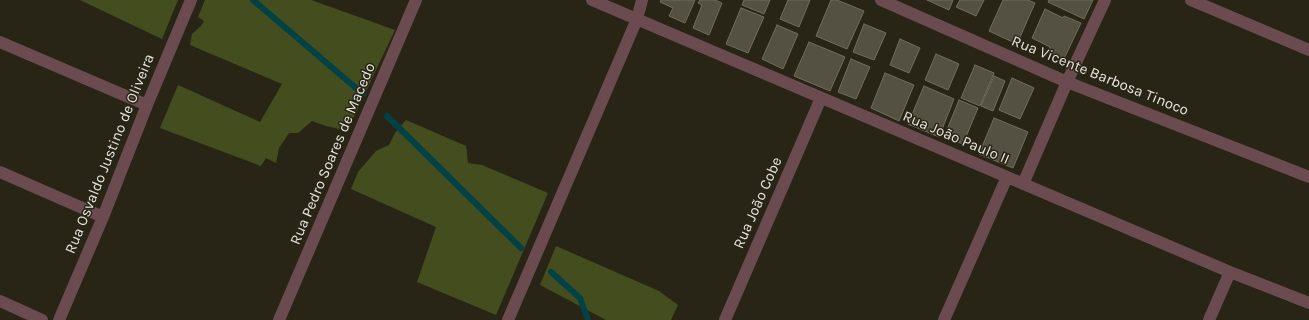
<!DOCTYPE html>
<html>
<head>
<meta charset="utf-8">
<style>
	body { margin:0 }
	canvas { display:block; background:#282517 }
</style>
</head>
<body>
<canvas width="1309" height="320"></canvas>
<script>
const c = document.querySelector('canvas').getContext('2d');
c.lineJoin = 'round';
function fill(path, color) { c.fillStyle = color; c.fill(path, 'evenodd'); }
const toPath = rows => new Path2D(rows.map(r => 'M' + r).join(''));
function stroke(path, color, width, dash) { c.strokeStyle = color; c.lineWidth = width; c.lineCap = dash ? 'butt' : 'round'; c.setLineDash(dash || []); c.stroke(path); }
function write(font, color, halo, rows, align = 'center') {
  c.font = font + ' Karla,sans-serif'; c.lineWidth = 3; c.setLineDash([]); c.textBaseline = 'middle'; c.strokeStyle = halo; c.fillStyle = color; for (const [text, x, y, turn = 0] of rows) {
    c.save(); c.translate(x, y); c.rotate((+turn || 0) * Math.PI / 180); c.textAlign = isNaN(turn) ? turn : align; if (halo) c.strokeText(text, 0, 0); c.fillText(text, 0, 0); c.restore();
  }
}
fill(toPath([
	[80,0,178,0,162,39],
	[205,0,311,0,395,30,347,131,326,126,312,121,298,133,289,133,279,148,276,163,266,158,261,166,160,128,178,85,260,122,282,84,190,45,192,34,201,26,204,21,198,17],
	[406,120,466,146,468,163,482,165,548,193,496,315,417,282,436,227,351,189,358,172,376,151,389,145,395,133],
	[556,246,659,291,678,305,671,320,606,320,540,285]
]), '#444d1e');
stroke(toPath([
	[253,0,363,94],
	[387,116,521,248],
	[551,272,580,298,588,320]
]), '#004245', 6);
const building = toPath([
	[661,0,695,0,685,23,669,16,673,8,660,2,661,0],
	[700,0,715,0,722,3,709,35,693,28,702,5,698,3,700,0],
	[744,0,770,0,764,14,742,5,744,0],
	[788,0,810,0,799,27,780,19,788,0],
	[831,0,837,0,864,11,847,49,816,36,831,0],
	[927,0,953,0,949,10,927,0],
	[960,0,984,0,976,16,956,7,960,0],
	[1003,0,1028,0,1035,3,1017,44,989,31,1003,0],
	[1049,0,1093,0,1084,19,1048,2,1049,0],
	[741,8,764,17,748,53,726,44,741,8],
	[1045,9,1063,18,1064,16,1081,23,1064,59,1048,52,1050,47,1032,38,1045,9],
	[864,24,886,33,874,60,853,52,864,24],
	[777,25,798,34,783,69,762,59,777,25],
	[900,39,920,48,909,73,890,65,900,39],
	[809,42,845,57,830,91,794,76,809,42],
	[936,54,959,64,948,90,925,80,936,54],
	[851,59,870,67,856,99,838,92,851,59],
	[975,65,994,73,980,106,961,98,975,65],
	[885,73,914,85,899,121,871,108,885,73],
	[994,76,1005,81,993,111,981,106,994,76],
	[1012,78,1034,88,1020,119,999,110,1012,78],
	[924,86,954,99,939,137,908,124,924,86],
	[959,100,978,108,963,144,944,137,959,100],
	[994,118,1028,132,1013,168,979,154,994,118]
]);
fill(building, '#545142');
stroke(building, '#706d5d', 1);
stroke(toPath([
	[592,0,1230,272,1309,303],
	[881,0,1067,82,1309,177],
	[1191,0,1309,50],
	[0,42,147,105],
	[0,172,103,217],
	[1023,184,1067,82,1105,0],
	[0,301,42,320],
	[59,320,103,217,147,105,191,0],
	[279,320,416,0],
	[508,320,637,19,642,0],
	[725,320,821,98],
	[944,320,1007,177],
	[1209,320,1230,272]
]), '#6b4b50', 12);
write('15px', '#e8e6dd', '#282517', [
	["Rua Vicente Barbosa Tinoco",1100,76,22],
	["Rua João Paulo II",956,138,23],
	["Rua Osvaldo Justino de Oliveira",110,154,-68],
	["Rua Pedro Soares de Macedo",333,154,-67],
	["Rua João Cobe",758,203,-66]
]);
</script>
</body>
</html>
